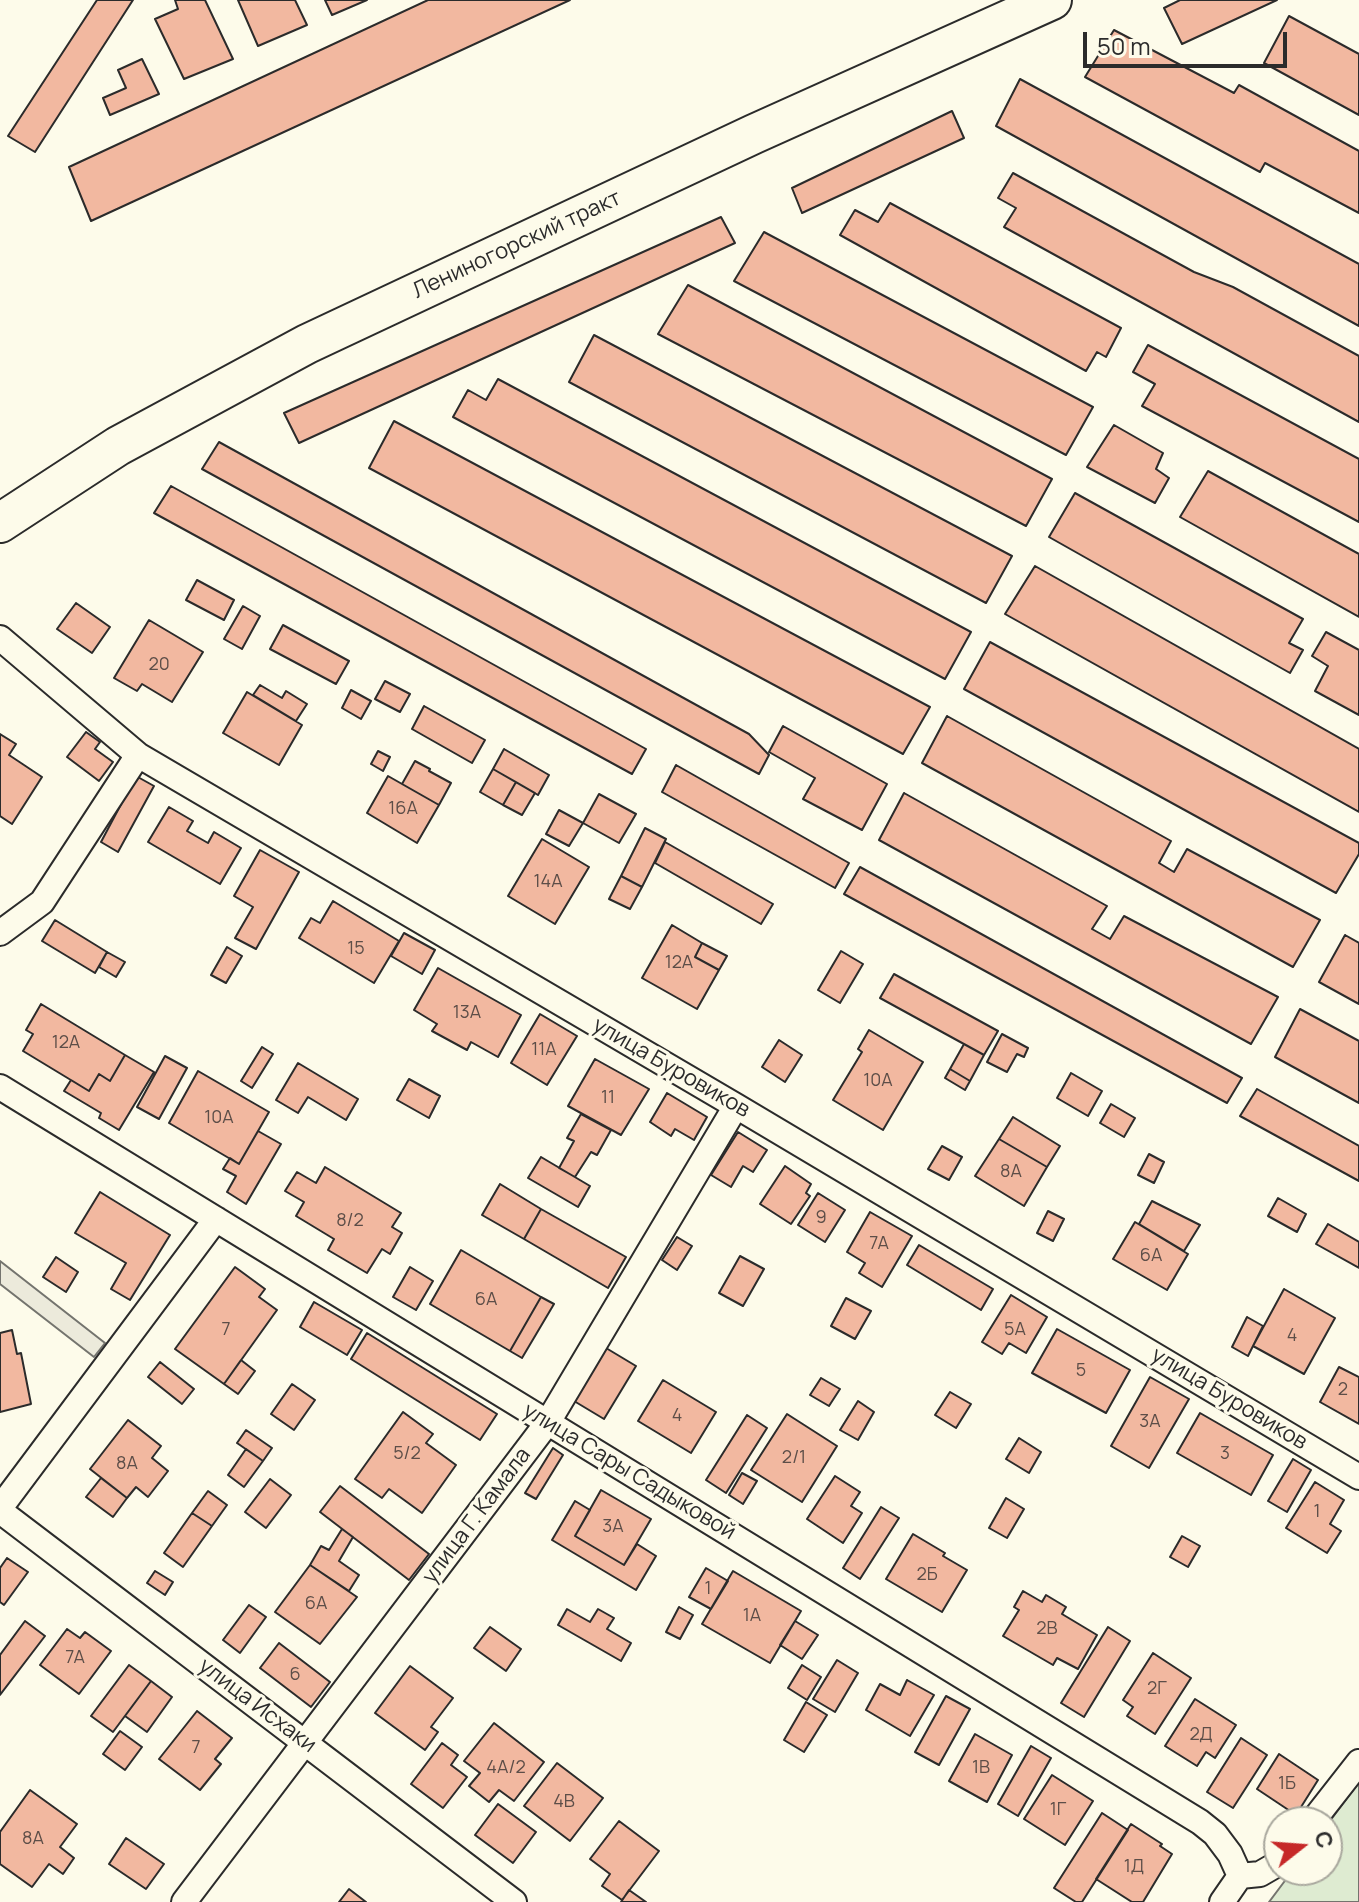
<!DOCTYPE html>
<html>
<head>
<meta charset="utf-8">
<style>
	body { margin:0 }
	#map { position:relative; width:1359px; height:1902px; overflow:hidden; background:#fdfbea; font-family:Manrope,sans-serif }
	canvas { display:block }
	.north { position:absolute; left:1263px; top:1806px; width:80px; height:80px; box-sizing:border-box; background:#fdfbea; border:2px solid #a9a89e; border-radius:50%; rotate:73deg; font-size:22px; font-weight:700; line-height:32px; text-align:center; color:#2b2b2b }
	.north::after { content:''; display:block; margin:auto; width:28px; height:36px; background:#c62828; clip-path:polygon(50% 0,100% 100%,50% 72%,0 100%) }
	.scale { position:absolute; left:1083px; top:32px; width:204px; height:36px; box-sizing:border-box; border:4px solid #2b2b2b; border-top:0; padding-left:10px; font-size:24px; line-height:28px; white-space:nowrap; color:#2b2b2b; -webkit-text-stroke:6px #fdfbea; paint-order:stroke }
</style>
</head>
<body>
<div id="map">
<canvas width="1359" height="1902"></canvas>
<div class="north">С</div>
<div class="scale">50 m</div>
</div>
<script>
const c = document.querySelector('canvas').getContext('2d');
c.lineJoin = 'round';
function fill(path, color) { c.fillStyle = color; c.fill(path, 'evenodd'); }
const toPath = rows => new Path2D(rows.map(r => 'M' + r).join(''));
function stroke(path, color, width, dash) { c.strokeStyle = color; c.lineWidth = width; c.lineCap = dash ? 'butt' : 'round'; c.setLineDash(dash || []); c.stroke(path); }
function write(font, color, halo, rows, align = 'center') {
  c.font = font + ' Manrope,sans-serif'; c.lineWidth = 6; c.setLineDash([]); c.textBaseline = 'middle'; c.strokeStyle = halo; c.fillStyle = color; for (const [text, x, y, turn = 0] of rows) {
    c.save(); c.translate(x, y); c.rotate((+turn || 0) * Math.PI / 180); c.textAlign = isNaN(turn) ? turn : align; if (halo) c.strokeText(text, 0, 0); c.fillText(text, 0, 0); c.restore();
  }
}
const green = toPath([
	[1359,1782,1359,1902,1269,1902,1293,1870,1327,1870,1327,1825,1359,1782]
]);
fill(green, '#deebd1');
stroke(green, '#74746e', 2);
const parking = toPath([
	[0,1261,105,1343,94,1357,0,1284,0,1261]
]);
fill(parking, '#eceadb');
stroke(parking, '#74746e', 2);
const building = toPath([
	[97,0,133,0,35,152,8,136,97,0],
	[175,0,205,0,233,59,184,79,155,19,178,9,175,0],
	[238,0,295,0,307,25,258,46,238,0],
	[325,0,367,0,332,15,325,0],
	[428,0,570,0,91,221,69,167,428,0],
	[1180,0,1277,0,1182,44,1164,8,1180,0],
	[1289,16,1359,54,1359,115,1264,63,1289,16],
	[1114,30,1234,93,1239,85,1359,151,1359,213,1265,163,1260,172,1085,77,1114,30],
	[142,59,159,94,110,115,103,98,126,88,118,70,142,59],
	[1020,79,1359,264,1359,326,996,126,1020,79],
	[952,111,964,138,802,213,792,188,952,111],
	[1013,173,1194,272,1233,287,1359,356,1359,422,1004,227,1016,208,998,198,1013,173],
	[890,203,1121,328,1106,357,1097,352,1086,371,840,235,855,210,878,222,890,203],
	[721,217,735,243,299,443,284,413,721,217],
	[764,232,1093,407,1066,455,734,281,764,232],
	[688,285,1052,479,1026,526,658,334,688,285],
	[594,335,1012,556,986,603,569,382,594,335],
	[1148,345,1359,459,1359,522,1142,406,1155,384,1133,372,1148,345],
	[498,379,971,632,945,679,453,417,468,390,486,400,498,379],
	[394,421,930,707,903,754,369,468,394,421],
	[1114,425,1163,453,1156,469,1169,478,1155,503,1087,467,1114,425],
	[219,442,749,734,769,755,759,774,202,469,219,442],
	[1208,471,1359,554,1359,617,1180,517,1208,471],
	[171,486,646,749,632,774,154,513,171,486],
	[1075,493,1303,619,1289,643,1303,650,1290,673,1049,537,1075,493],
	[1035,566,1359,749,1359,812,1005,614,1035,566],
	[197,580,234,600,224,620,186,600,197,580],
	[76,603,110,627,92,653,57,629,76,603],
	[243,606,260,616,242,649,224,639,243,606],
	[149,620,203,652,172,702,142,684,137,691,114,678,149,620],
	[283,625,349,661,336,684,270,649,283,625],
	[1326,632,1359,650,1359,715,1315,691,1328,666,1312,656,1326,632],
	[990,642,1359,843,1359,854,1336,893,964,689,990,642],
	[385,681,410,694,400,712,375,699,385,681],
	[260,685,282,698,286,691,307,704,296,721,253,695,260,685],
	[351,690,371,701,361,719,342,708,351,690],
	[247,692,302,725,279,765,223,733,247,692],
	[424,706,485,740,472,763,412,729,424,706],
	[947,716,1171,841,1159,863,1174,872,1187,849,1320,920,1293,967,922,763,947,716],
	[783,726,887,784,862,830,803,799,815,778,769,752,783,726],
	[86,732,100,742,95,749,113,762,99,781,67,757,86,732],
	[0,734,16,744,9,755,42,777,12,824,0,816,0,734],
	[504,749,549,775,538,795,493,769,504,749],
	[378,751,390,757,383,771,371,764,378,751],
	[415,761,430,769,429,771,451,783,439,805,402,784,415,761],
	[676,765,849,863,835,888,662,792,676,765],
	[493,769,516,782,503,805,480,792,493,769],
	[136,776,154,786,118,852,101,842,136,776],
	[388,776,439,805,417,843,367,813,388,776],
	[516,782,535,793,522,815,503,805,516,782],
	[904,793,1107,906,1092,929,1110,939,1124,916,1278,997,1251,1044,879,840,904,793],
	[599,794,636,814,619,843,583,823,599,794],
	[169,807,193,821,187,831,208,843,214,832,241,848,220,884,148,842,169,807],
	[559,810,583,823,569,846,546,834,559,810],
	[645,828,666,839,642,887,621,876,645,828],
	[542,839,589,867,555,924,508,896,542,839],
	[665,842,773,904,761,924,655,863,665,842],
	[260,850,299,872,256,949,235,938,253,907,234,896,260,850],
	[860,867,1242,1078,1227,1103,844,894,860,867],
	[621,876,642,887,630,909,609,899,621,876],
	[333,901,399,941,374,983,299,938,311,918,320,923,333,901],
	[55,920,107,952,95,973,42,941,55,920],
	[672,925,702,943,695,957,719,970,697,1009,642,978,672,925],
	[404,933,435,950,422,974,391,956,404,933],
	[1345,935,1359,943,1359,1004,1319,982,1345,935],
	[702,943,727,956,719,970,695,957,702,943],
	[227,947,242,956,226,983,211,975,227,947],
	[841,951,863,964,840,1003,818,990,841,951],
	[107,952,125,962,116,977,99,967,107,952],
	[438,968,521,1015,498,1057,471,1042,467,1050,432,1031,437,1024,414,1010,438,968],
	[894,974,998,1031,984,1055,880,998,894,974],
	[41,1004,125,1055,110,1081,99,1074,89,1091,23,1051,33,1034,26,1030,41,1004],
	[1300,1009,1359,1041,1359,1103,1275,1057,1300,1009],
	[540,1014,577,1036,547,1085,511,1063,540,1014],
	[869,1030,923,1062,883,1130,833,1100,862,1052,858,1049,869,1030],
	[1002,1034,1028,1048,1024,1057,1017,1054,1007,1072,987,1062,1002,1034],
	[779,1040,802,1055,785,1082,762,1067,779,1040],
	[964,1044,984,1055,970,1081,950,1069,964,1044],
	[262,1047,273,1054,252,1088,241,1081,262,1047],
	[125,1055,154,1072,119,1130,99,1118,101,1113,64,1091,71,1080,89,1091,99,1074,110,1081,125,1055],
	[165,1056,187,1068,159,1119,137,1107,165,1056],
	[595,1059,649,1089,621,1135,568,1106,595,1059],
	[298,1063,358,1099,346,1120,308,1097,298,1113,276,1100,298,1063],
	[950,1069,970,1081,965,1090,945,1078,950,1069],
	[198,1071,269,1112,239,1164,169,1123,198,1071],
	[1071,1073,1102,1091,1088,1116,1057,1098,1071,1073],
	[409,1079,440,1096,429,1118,397,1100,409,1079],
	[1257,1089,1359,1146,1359,1181,1240,1116,1257,1089],
	[667,1093,707,1117,694,1140,675,1129,671,1136,650,1122,667,1093],
	[1111,1104,1135,1118,1124,1137,1100,1123,1111,1104],
	[581,1114,611,1130,597,1155,591,1152,575,1177,559,1168,574,1141,567,1138,581,1114],
	[1013,1117,1060,1146,1047,1167,999,1139,1013,1117],
	[258,1131,281,1144,246,1204,227,1192,236,1176,223,1169,230,1158,239,1164,258,1131],
	[738,1132,767,1150,753,1172,743,1166,731,1187,711,1175,738,1132],
	[999,1139,1047,1167,1024,1206,975,1176,999,1139],
	[942,1146,962,1157,949,1180,928,1169,942,1146],
	[1149,1154,1164,1162,1154,1183,1138,1175,1149,1154],
	[541,1157,590,1186,578,1207,528,1178,541,1157],
	[785,1166,811,1184,806,1193,810,1196,791,1224,760,1204,785,1166],
	[325,1167,401,1213,392,1227,402,1233,390,1254,382,1249,367,1273,328,1250,334,1239,296,1216,304,1202,285,1191,297,1172,316,1183,325,1167],
	[500,1184,541,1209,524,1239,482,1215,500,1184],
	[100,1192,170,1235,130,1300,111,1289,126,1263,75,1233,100,1192],
	[818,1193,845,1210,825,1242,798,1225,818,1193],
	[1278,1198,1306,1214,1297,1232,1268,1216,1278,1198],
	[1152,1201,1200,1225,1184,1251,1139,1224,1152,1201],
	[541,1209,626,1257,608,1288,524,1239,541,1209],
	[1048,1211,1064,1219,1053,1241,1037,1233,1048,1211],
	[870,1212,912,1236,882,1287,859,1273,865,1263,847,1252,870,1212],
	[1135,1222,1188,1254,1167,1290,1113,1259,1135,1222],
	[1328,1224,1359,1242,1359,1268,1316,1244,1328,1224],
	[677,1237,692,1246,677,1270,662,1260,677,1237],
	[919,1245,993,1289,981,1310,907,1265,919,1245],
	[461,1250,541,1297,510,1351,430,1304,461,1250],
	[740,1256,764,1269,743,1306,719,1293,740,1256],
	[56,1257,78,1272,66,1292,43,1277,56,1257],
	[235,1267,265,1289,259,1297,277,1310,224,1384,175,1349,235,1267],
	[410,1267,433,1281,416,1310,393,1297,410,1267],
	[1284,1289,1335,1318,1304,1374,1253,1346,1284,1289],
	[1011,1295,1047,1317,1026,1353,1009,1343,1002,1354,982,1342,1011,1295],
	[541,1297,554,1304,522,1358,510,1351,541,1297],
	[846,1298,871,1311,855,1339,831,1326,846,1298],
	[314,1302,362,1330,347,1355,300,1327,314,1302],
	[1247,1317,1263,1326,1248,1356,1232,1347,1247,1317],
	[1057,1329,1130,1370,1106,1413,1032,1373,1057,1329],
	[12,1330,17,1354,21,1353,31,1404,0,1412,0,1333,12,1330],
	[367,1333,497,1414,480,1440,351,1359,367,1333],
	[606,1348,636,1366,604,1419,574,1401,606,1348],
	[241,1360,255,1371,238,1394,224,1384,241,1360],
	[160,1362,194,1389,182,1404,148,1377,160,1362],
	[1339,1367,1359,1377,1359,1424,1320,1402,1339,1367],
	[1150,1377,1189,1399,1149,1468,1111,1446,1150,1377],
	[821,1378,840,1389,829,1406,810,1395,821,1378],
	[663,1380,716,1412,691,1453,638,1421,663,1380],
	[292,1384,315,1400,294,1430,271,1414,292,1384],
	[950,1392,971,1404,956,1428,935,1415,950,1392],
	[858,1401,874,1412,858,1440,840,1430,858,1401],
	[403,1412,433,1434,426,1443,456,1465,422,1513,389,1489,382,1498,355,1479,403,1412],
	[1200,1413,1273,1455,1251,1495,1177,1453,1200,1413],
	[787,1414,837,1446,802,1502,751,1470,787,1414],
	[747,1415,767,1428,726,1493,706,1480,747,1415],
	[128,1420,161,1446,152,1458,168,1471,148,1497,136,1487,127,1498,90,1469,128,1420],
	[246,1430,272,1448,263,1461,237,1443,246,1430],
	[1019,1438,1041,1452,1029,1473,1006,1459,1019,1438],
	[553,1448,563,1455,536,1499,525,1493,553,1448],
	[246,1449,263,1461,244,1487,228,1475,246,1449],
	[1293,1459,1311,1470,1287,1512,1268,1501,1293,1459],
	[742,1473,757,1481,743,1504,729,1495,742,1473],
	[835,1476,860,1492,851,1506,862,1513,843,1543,807,1519,835,1476],
	[101,1478,127,1498,113,1517,86,1497,101,1478],
	[270,1479,291,1495,266,1528,245,1512,270,1479],
	[1315,1482,1344,1500,1330,1524,1341,1531,1327,1553,1286,1528,1315,1482],
	[340,1486,429,1554,409,1580,320,1512,340,1486],
	[601,1490,651,1519,624,1565,575,1536,601,1490],
	[208,1491,227,1505,212,1526,192,1513,208,1491],
	[1006,1498,1024,1509,1007,1538,989,1528,1006,1498],
	[575,1501,590,1510,575,1536,624,1565,637,1544,656,1556,636,1590,552,1540,575,1501],
	[881,1507,899,1518,860,1579,843,1568,881,1507],
	[192,1513,212,1526,183,1567,164,1553,192,1513],
	[342,1529,353,1537,339,1561,359,1575,349,1591,310,1565,321,1546,329,1550,342,1529],
	[913,1534,945,1553,943,1556,967,1570,942,1612,886,1579,913,1534],
	[1182,1536,1200,1546,1188,1567,1170,1557,1182,1536],
	[7,1558,28,1572,4,1605,0,1602,0,1568,7,1558],
	[310,1565,357,1597,320,1644,275,1612,310,1565],
	[706,1568,728,1581,711,1609,689,1597,706,1568],
	[155,1571,173,1582,165,1595,147,1583,155,1571],
	[733,1571,801,1611,770,1663,702,1624,733,1571],
	[1023,1591,1042,1602,1046,1595,1066,1607,1062,1614,1097,1635,1078,1669,1057,1658,1053,1665,1003,1636,1019,1610,1014,1607,1023,1591],
	[249,1605,266,1617,240,1653,223,1640,249,1605],
	[679,1607,693,1615,680,1639,666,1632,679,1607],
	[567,1609,590,1622,598,1609,614,1618,607,1629,631,1643,621,1661,558,1625,567,1609],
	[25,1621,45,1636,0,1695,0,1655,25,1621],
	[795,1621,818,1635,802,1659,780,1645,795,1621],
	[490,1627,521,1649,506,1671,474,1648,490,1627],
	[1108,1627,1130,1641,1084,1717,1061,1703,1108,1627],
	[67,1629,80,1638,85,1632,111,1651,79,1694,40,1665,67,1629],
	[279,1643,330,1682,311,1707,260,1668,279,1643],
	[1153,1653,1191,1678,1155,1734,1127,1716,1133,1707,1123,1700,1153,1653],
	[837,1660,858,1673,835,1712,813,1699,837,1660],
	[129,1665,151,1681,113,1732,91,1716,129,1665],
	[802,1665,821,1677,807,1700,788,1688,802,1665],
	[410,1666,453,1698,431,1727,438,1732,425,1750,375,1713,410,1666],
	[907,1680,934,1695,910,1736,866,1710,880,1684,900,1695,907,1680],
	[151,1681,172,1697,147,1732,125,1716,151,1681],
	[946,1696,970,1709,939,1765,915,1752,946,1696],
	[1195,1699,1236,1725,1215,1758,1206,1752,1197,1766,1165,1746,1195,1699],
	[806,1702,827,1715,804,1752,784,1740,806,1702],
	[197,1711,232,1738,215,1759,221,1764,200,1790,159,1759,197,1711],
	[494,1723,544,1762,514,1801,499,1790,489,1802,469,1786,480,1773,464,1761,494,1723],
	[120,1731,142,1747,125,1770,103,1754,120,1731],
	[975,1734,1012,1755,987,1802,949,1781,975,1734],
	[1241,1738,1267,1755,1233,1808,1207,1792,1241,1738],
	[442,1743,458,1755,451,1765,467,1777,443,1808,411,1784,442,1743],
	[1031,1746,1051,1758,1018,1816,998,1804,1031,1746],
	[1279,1754,1318,1780,1296,1815,1257,1789,1279,1754],
	[557,1763,603,1798,570,1841,524,1806,557,1763],
	[1052,1775,1093,1801,1065,1845,1024,1819,1052,1775],
	[30,1790,77,1824,60,1847,74,1858,63,1874,49,1864,32,1887,0,1864,0,1832,30,1790],
	[498,1804,536,1832,513,1863,475,1835,498,1804],
	[1102,1813,1128,1830,1082,1902,1076,1902,1054,1888,1102,1813],
	[619,1821,659,1851,622,1900,602,1886,610,1874,590,1859,619,1821],
	[1131,1824,1162,1844,1160,1846,1172,1854,1143,1902,1132,1902,1096,1879,1131,1824],
	[126,1838,164,1864,146,1889,109,1864,126,1838],
	[349,1889,366,1902,339,1902,349,1889],
	[629,1890,646,1902,621,1902,629,1890]
]);
fill(building, '#f2b8a0');
stroke(building, '#2b2b2b', 2);
const street = toPath([
	[0,638,138,755,736,1106,1359,1477],
	[0,933,42,902,138,755],
	[0,1087,1200,1822,1215,1834,1230,1854,1240,1876],
	[0,1508,216,1219],
	[0,1511,514,1902],
	[1312,1822,1359,1762],
	[184,1902,548,1422,736,1106],
	[1222,1902,1240,1876,1260,1874,1279,1863]
]);
const primary = toPath([
	[0,523,118,446,307,344,754,134,1052,0]
]);
stroke(street, '#2b2b2b', 28);
stroke(primary, '#2b2b2b', 42);
stroke(street, '#fdfbea', 24);
stroke(primary, '#fdfbea', 38);
write('18px', '#5d4e48', null, [
	["20",159,665],
	["16А",403,809],
	["14А",548,882],
	["15",356,949],
	["12А",679,963],
	["13А",467,1013],
	["12А",66,1043],
	["11А",544,1050],
	["10А",878,1081],
	["11",608,1098],
	["10А",219,1118],
	["8А",1011,1172],
	["9",821,1218],
	["8/2",350,1221],
	["7А",879,1244],
	["6А",1151,1256],
	["6А",486,1300],
	["7",226,1330],
	["5А",1015,1330],
	["4",1292,1336],
	["5",1081,1371],
	["2",1343,1390],
	["4",677,1416],
	["3А",1150,1422],
	["5/2",407,1454],
	["3",1225,1454],
	["2/1",794,1458],
	["8А",127,1464],
	["1",1317,1512],
	["3А",613,1527],
	["2Б",927,1575],
	["1",708,1589],
	["6А",316,1604],
	["1А",752,1616],
	["2В",1047,1629],
	["7А",75,1658],
	["6",295,1675],
	["2Г",1157,1689],
	["2Д",1201,1735],
	["7",196,1748],
	["4А/2",506,1768],
	["1В",981,1768],
	["1Б",1287,1784],
	["4В",564,1802],
	["1Г",1058,1810],
	["8А",33,1839],
	["1Д",1134,1867]
]);
write('22px', '#2b2b2b', '#fdfbea', [
	["Лениногорский тракт",517,245,-25],
	["улица Буровиков",671,1068,30],
	["улица Буровиков",1229,1399,31],
	["улица Сары Садыковой",629,1472,31],
	["улица Г. Камала",477,1516,-53],
	["улица Исхаки",257,1706,37]
]);
</script>
</body>
</html>
